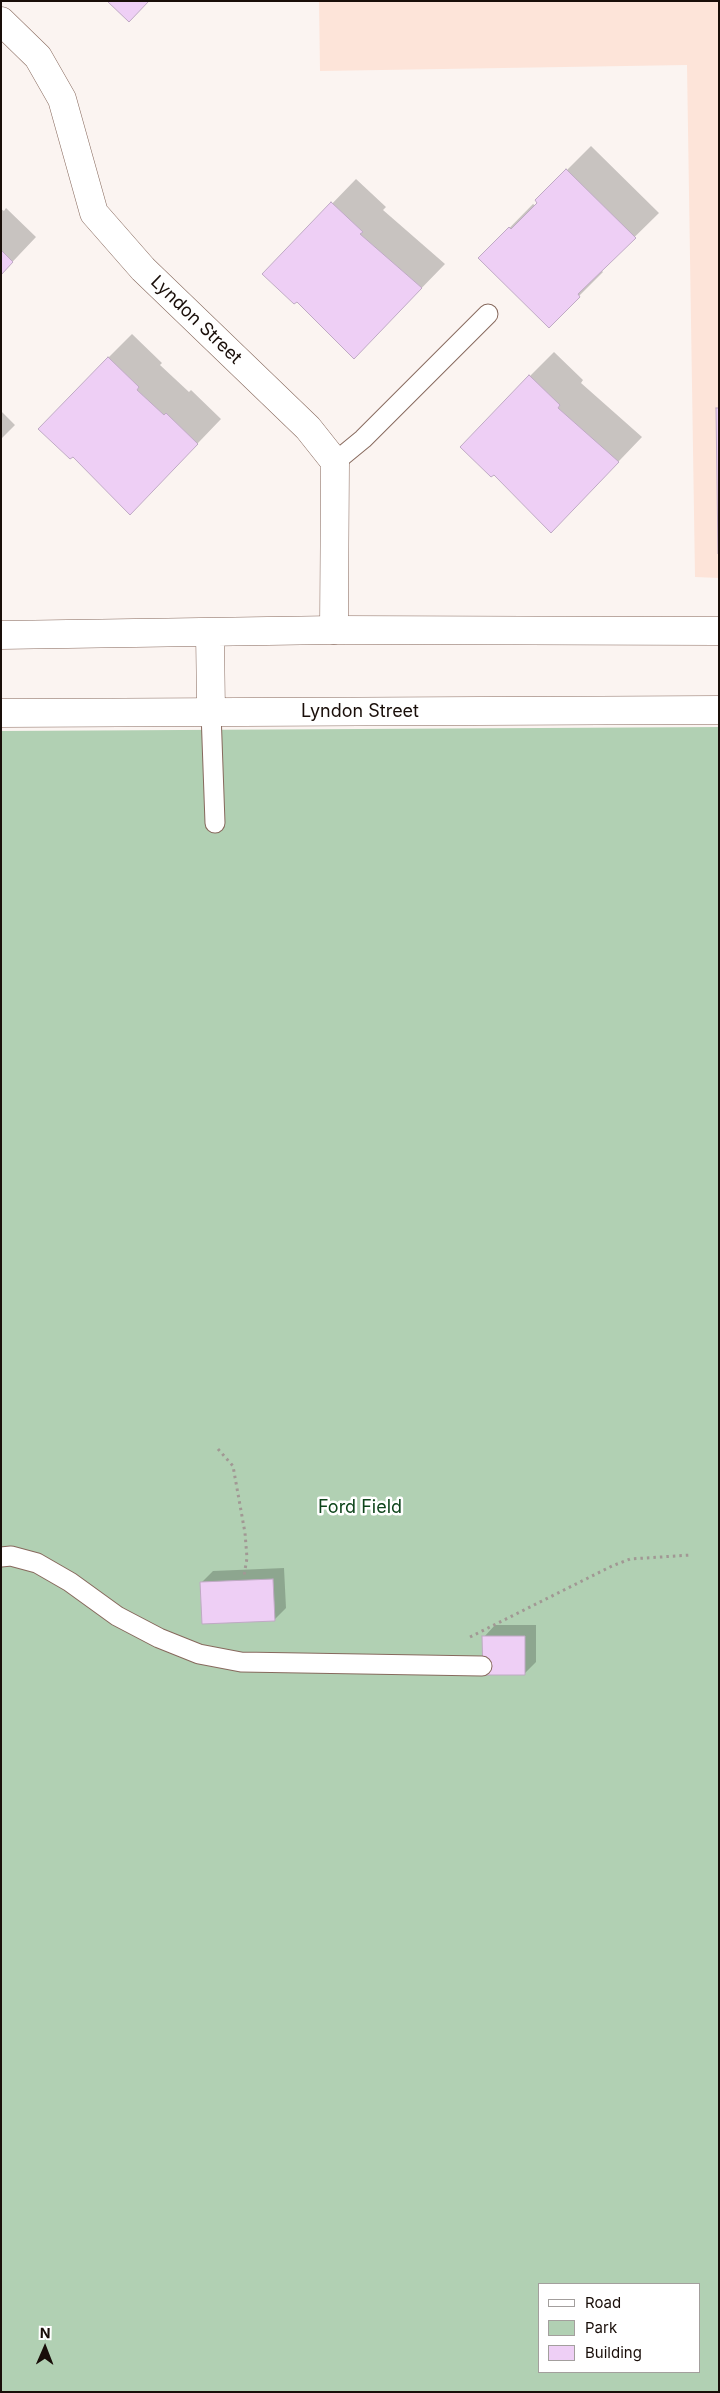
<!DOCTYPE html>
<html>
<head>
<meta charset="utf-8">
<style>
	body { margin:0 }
	#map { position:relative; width:720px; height:2393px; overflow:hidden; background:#fbf4f1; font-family:Inter,sans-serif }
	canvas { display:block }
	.frame { position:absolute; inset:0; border:2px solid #190e09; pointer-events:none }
	.legend { position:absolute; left:538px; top:2283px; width:162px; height:90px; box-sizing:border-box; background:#fff; border:1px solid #a39f9d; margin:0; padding:6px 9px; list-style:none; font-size:15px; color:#190e09 }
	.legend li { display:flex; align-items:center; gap:10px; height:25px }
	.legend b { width:25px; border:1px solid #a39f9d }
	.north { position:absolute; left:20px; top:2323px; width:50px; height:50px; -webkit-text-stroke:4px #fff; paint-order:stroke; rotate:1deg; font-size:14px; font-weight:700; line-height:20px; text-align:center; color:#190e09 }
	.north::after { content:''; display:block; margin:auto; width:18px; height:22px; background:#190e09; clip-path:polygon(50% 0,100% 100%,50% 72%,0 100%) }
</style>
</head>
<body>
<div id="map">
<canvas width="720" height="2393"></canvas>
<div class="frame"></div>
<ul class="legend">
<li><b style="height:6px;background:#fff"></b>Road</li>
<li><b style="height:14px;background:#b1d0b3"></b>Park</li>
<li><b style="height:14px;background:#eecff5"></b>Building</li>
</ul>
<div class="north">N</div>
</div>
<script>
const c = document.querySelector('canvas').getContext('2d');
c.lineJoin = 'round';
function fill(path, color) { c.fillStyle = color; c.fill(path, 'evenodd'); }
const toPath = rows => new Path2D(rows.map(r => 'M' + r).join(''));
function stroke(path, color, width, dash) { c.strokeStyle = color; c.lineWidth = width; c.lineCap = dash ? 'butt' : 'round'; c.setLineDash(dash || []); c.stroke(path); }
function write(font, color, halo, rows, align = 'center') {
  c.font = font + ' Inter,sans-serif'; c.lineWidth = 5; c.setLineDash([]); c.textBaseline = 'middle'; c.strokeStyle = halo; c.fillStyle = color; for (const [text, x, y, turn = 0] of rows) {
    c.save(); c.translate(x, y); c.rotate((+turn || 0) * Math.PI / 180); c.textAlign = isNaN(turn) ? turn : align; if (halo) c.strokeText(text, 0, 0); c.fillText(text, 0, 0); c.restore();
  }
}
fill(toPath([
	[319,1,719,1,719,578,695,577,687,65,320,71]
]), '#fde4d9');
fill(toPath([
	[719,727,719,2392,1,2392,1,731],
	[539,2284,699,2284,699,2372,539,2372]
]), '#b1d0b3');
fill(toPath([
	[591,146,659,213,601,270,603,272,549,326,480,258,533,204,536,206,539,203,537,200],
	[356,179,386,207,383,210,445,264,377,334,297,301,264,274],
	[6,208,36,237,1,274,1,209,4,211],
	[132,334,162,363,160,365,189,392,191,390,221,419,154,489,108,358],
	[554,352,583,380,581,383,642,437,575,507,494,473,530,376],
	[1,411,15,425,1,439],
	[284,1568,286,1608,274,1620,202,1582,213,1571],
	[495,1625,536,1625,536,1662,525,1673,484,1637]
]), '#0003');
const building = toPath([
	[107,1,149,1,129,22,107,1],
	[566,169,636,238,578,294,580,297,549,328,478,258,509,227,511,229,537,203,535,200,566,169],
	[331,202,363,232,360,234,422,288,354,359,297,302,294,304,262,274,331,202],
	[1,250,13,262,1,275,1,250],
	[108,357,139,387,137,390,164,415,166,413,198,444,130,515,73,457,70,459,38,429,108,357],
	[529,375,560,405,558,408,619,462,551,533,494,475,491,477,460,447,529,375],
	[716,408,719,408,719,554,718,554,716,408],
	[273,1579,275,1621,202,1624,200,1582,273,1579],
	[482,1636,525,1636,525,1675,483,1675,482,1636]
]);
fill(building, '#eecff5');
stroke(building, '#bfaac4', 1);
const service = toPath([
	[335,462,363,439,488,314],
	[211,712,215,823],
	[1,1557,11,1556,37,1563,70,1582,117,1616,159,1638,199,1654,241,1662,482,1666]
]);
const minor = toPath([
	[1,21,38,57,62,99,94,213,143,269,308,428,335,462,334,630]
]);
const tertiary = toPath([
	[210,632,211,712],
	[1,635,334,630,719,631],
	[1,713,719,710]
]);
stroke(service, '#87695d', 21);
stroke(minor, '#87695d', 29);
stroke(tertiary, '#87695d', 29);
stroke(toPath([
	[218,1449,233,1466,245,1533,247,1558,244,1576],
	[470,1637,612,1566,630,1559,691,1555]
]), '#a19894', 3, [2.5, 4]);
stroke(service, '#fff', 19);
stroke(minor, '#fff', 28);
stroke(tertiary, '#fff', 28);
write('18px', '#190e09', '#fff', [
	["Lyndon Street",196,320,44],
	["Lyndon Street",360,712]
]);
write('18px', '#0e451b', '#fff', [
	["Ford Field",360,1508]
]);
</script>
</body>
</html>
